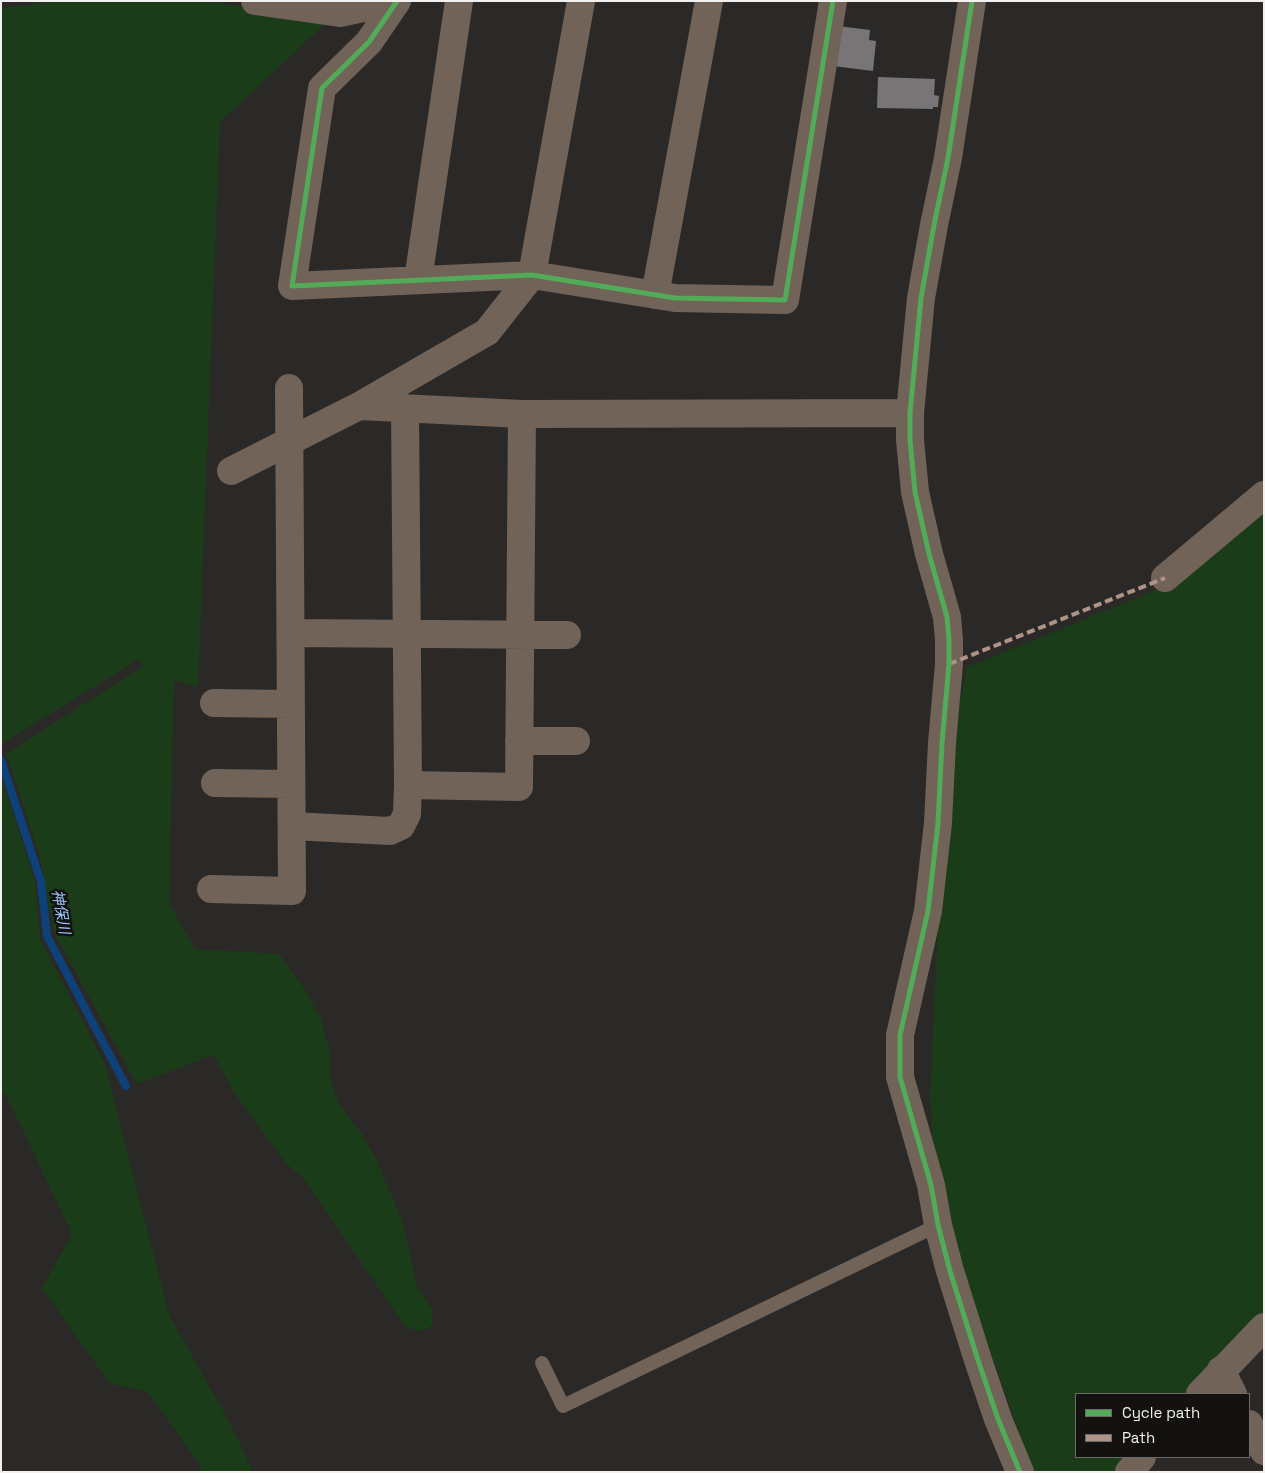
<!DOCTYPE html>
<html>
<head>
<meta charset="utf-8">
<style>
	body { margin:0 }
	#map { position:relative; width:1265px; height:1473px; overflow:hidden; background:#2b2928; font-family:"Space Grotesk",sans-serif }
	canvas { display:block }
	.frame { position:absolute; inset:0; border:2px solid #f3f1ef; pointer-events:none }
	.legend { position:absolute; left:1075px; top:1393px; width:175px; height:65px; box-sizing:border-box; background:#131211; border:1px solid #6d6b6a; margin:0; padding:6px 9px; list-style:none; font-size:15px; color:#f3f1ef }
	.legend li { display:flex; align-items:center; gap:10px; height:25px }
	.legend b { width:25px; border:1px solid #6d6b6a }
</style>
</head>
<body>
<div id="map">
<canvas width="1265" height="1473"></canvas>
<div class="frame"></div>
<ul class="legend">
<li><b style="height:6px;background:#51ab58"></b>Cycle path</li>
<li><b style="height:6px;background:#af9288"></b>Path</li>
</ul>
</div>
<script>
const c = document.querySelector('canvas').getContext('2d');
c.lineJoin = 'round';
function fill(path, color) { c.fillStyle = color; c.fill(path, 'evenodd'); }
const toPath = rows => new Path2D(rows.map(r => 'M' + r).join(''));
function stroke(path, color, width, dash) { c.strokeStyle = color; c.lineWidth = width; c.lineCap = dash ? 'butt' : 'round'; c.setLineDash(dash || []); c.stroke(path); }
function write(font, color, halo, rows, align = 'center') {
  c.font = font + ' "Space Grotesk","Noto Sans JP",sans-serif'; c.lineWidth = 5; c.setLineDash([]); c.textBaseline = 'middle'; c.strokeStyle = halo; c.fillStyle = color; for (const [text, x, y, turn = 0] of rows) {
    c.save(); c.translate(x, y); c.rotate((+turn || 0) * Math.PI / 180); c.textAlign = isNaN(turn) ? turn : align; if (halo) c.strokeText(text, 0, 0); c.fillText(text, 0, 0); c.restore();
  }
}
fill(toPath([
	[61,1,208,1,328,21,220,122,198,687,174,680,169,904,195,949,279,954,304,988,321,1019,330,1054,330,1079,338,1102,347,1115,362,1134,375,1157,402,1220,417,1286,432,1309,432,1325,424,1331,406,1328,304,1179,286,1163,259,1127,233,1091,214,1055,137,1084,54,933,40,857,6,754,143,666,139,659,3,743,1,740,1,8],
	[1264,506,1264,1317,1193,1394,1076,1394,1076,1457,1136,1457,1122,1472,1033,1472,936,1196,930,1095,942,837,953,739,967,667,1174,583],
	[1,775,35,882,40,939,105,1064,169,1315,231,1425,253,1472,198,1472,201,1466,147,1391,110,1384,42,1288,72,1234,6,1095,1,1093]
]), '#1b3c18');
stroke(toPath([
	[1,760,41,882,47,936,126,1086]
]), '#0e4179', 8);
fill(toPath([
	[838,26,870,30,869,40,876,41,873,71,833,66],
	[878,77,935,79,934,95,939,96,938,107,933,107,933,109,877,108]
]), '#777576');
stroke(toPath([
	[542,1363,563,1406,938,1225]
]), '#716357', 14);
stroke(toPath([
	[255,1,340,13,395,1],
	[397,1,369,42,322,88,292,286,532,275,675,298,785,300,833,1],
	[972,1,948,158,934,225,921,298,910,413,910,440,915,492,929,554,947,617,949,640,949,664,942,743,938,823,928,911,900,1035,900,1077,931,1185,938,1225,950,1271,978,1360,998,1419,1020,1472],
	[418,280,459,1],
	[655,295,709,1],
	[359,406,522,414,910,413],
	[231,471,359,406,487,332,532,275,581,1],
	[1165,578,1264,495],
	[291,633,567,635],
	[214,703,291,704],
	[519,741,576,741],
	[215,783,291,784],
	[408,785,519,787,522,414],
	[292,826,390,831,401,826,407,814,408,785,405,408],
	[211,889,292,891,289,388],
	[1221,1370,1233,1394],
	[1200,1394,1264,1327],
	[1249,1424,1264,1451],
	[1129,1472,1142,1457]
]), '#716357', 28);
stroke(toPath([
	[949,664,1165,578]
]), '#af9288', 4, [8, 4]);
stroke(toPath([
	[397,1,369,42,322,88,292,286,532,275,675,298,785,300,833,1],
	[972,1,948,158,934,225,921,298,910,413,910,440,915,492,929,554,947,617,949,640,949,664,942,743,938,823,928,911,900,1035,900,1077,931,1185,938,1225,950,1271,978,1360,998,1419,1020,1472]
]), '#51ab58', 5);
write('italic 15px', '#9ec8fe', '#131211', [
	["神保川",60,912,80]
]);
</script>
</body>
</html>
